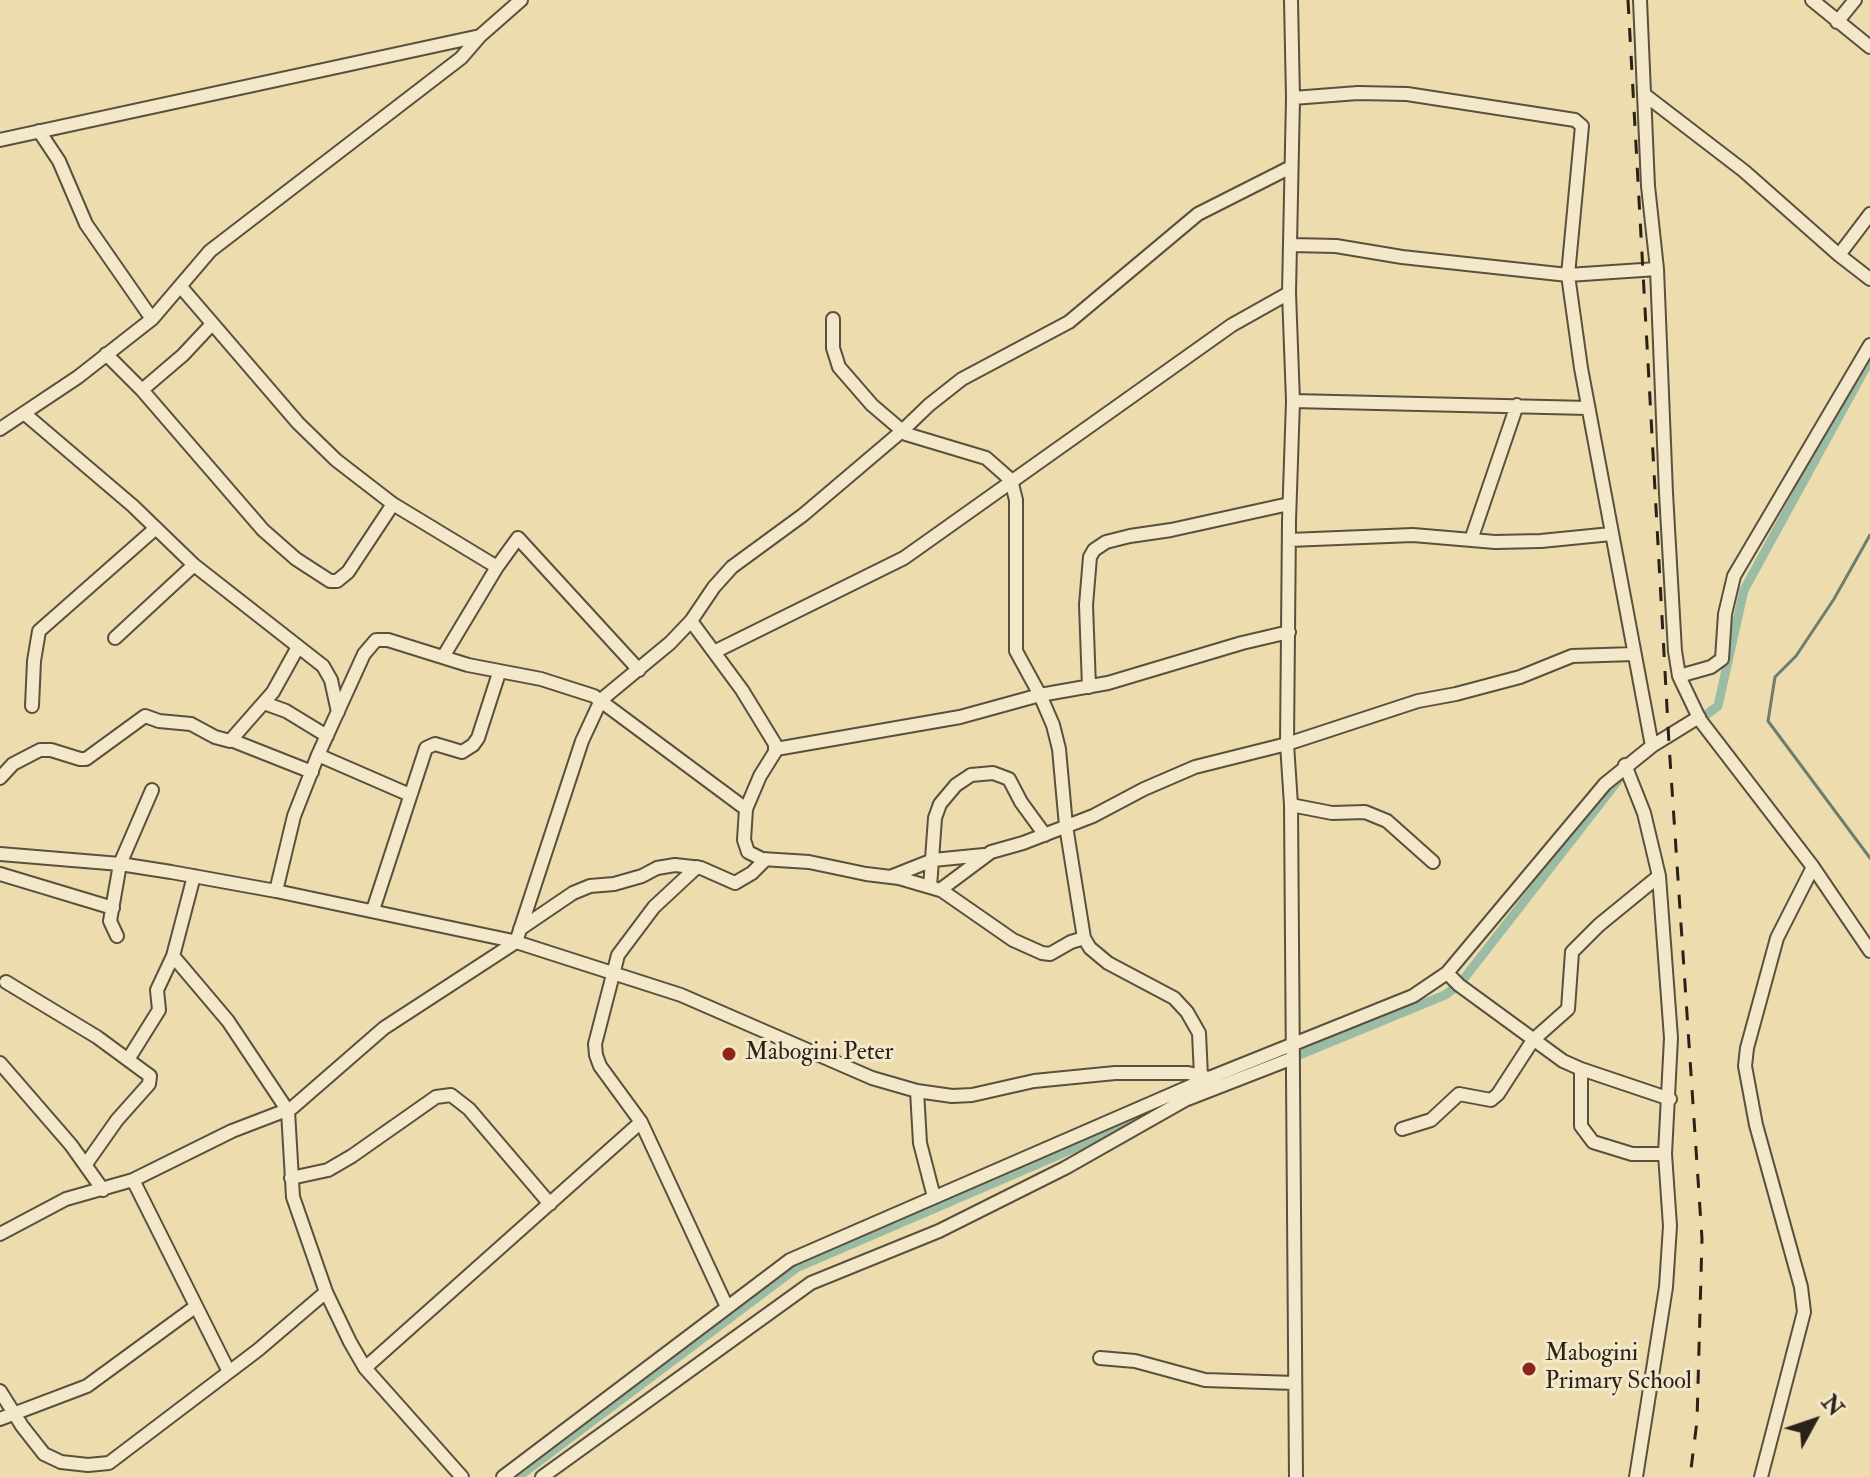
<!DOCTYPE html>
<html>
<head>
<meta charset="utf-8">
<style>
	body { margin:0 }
	#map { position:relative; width:1870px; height:1477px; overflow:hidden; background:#ecdcae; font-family:"IM FELL Double Pica",serif }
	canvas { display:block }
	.north { position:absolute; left:1774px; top:1381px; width:80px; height:80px; -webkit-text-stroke:6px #f3e8ca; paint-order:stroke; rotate:50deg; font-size:22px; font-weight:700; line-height:32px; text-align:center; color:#2a2219 }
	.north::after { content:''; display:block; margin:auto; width:28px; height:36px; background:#2a2219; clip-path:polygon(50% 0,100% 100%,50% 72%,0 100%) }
</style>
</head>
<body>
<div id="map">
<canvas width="1870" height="1477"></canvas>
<div class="north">N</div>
</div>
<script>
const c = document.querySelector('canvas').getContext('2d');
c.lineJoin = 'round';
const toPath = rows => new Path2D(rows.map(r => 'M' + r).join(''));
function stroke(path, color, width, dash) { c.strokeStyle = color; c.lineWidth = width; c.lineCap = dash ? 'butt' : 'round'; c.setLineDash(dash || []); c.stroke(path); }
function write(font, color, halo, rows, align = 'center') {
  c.font = font + ' "IM FELL Double Pica",serif'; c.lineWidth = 6; c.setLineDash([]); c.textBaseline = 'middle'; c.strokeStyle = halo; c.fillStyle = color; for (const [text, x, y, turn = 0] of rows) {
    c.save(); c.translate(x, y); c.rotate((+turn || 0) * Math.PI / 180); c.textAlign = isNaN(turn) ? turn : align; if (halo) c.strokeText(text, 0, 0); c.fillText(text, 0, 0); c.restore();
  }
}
stroke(toPath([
	[1870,535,1834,599,1796,656,1775,677,1768,721,1870,858]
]), '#6d7e6d', 3);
stroke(toPath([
	[1696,722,1718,706,1744,590,1870,360],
	[1287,1060,1445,995,1459,985,1620,778],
	[518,1477,798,1267,1140,1120]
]), '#9abca5', 9);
const minor = toPath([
	[1291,0,1293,98,1289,293,1293,401,1289,521,1287,744,1291,805,1296,1477],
	[1640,0,1648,186,1657,269,1666,493,1675,651,1679,676,1700,720,1813,867,1870,951],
	[1812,0,1870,47],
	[1837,22,1855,0],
	[1645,95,1744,171,1839,255,1870,279],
	[1293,98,1358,93,1407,94,1575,120,1582,126,1568,275,1581,368,1652,746],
	[39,131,59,161,86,224,152,319],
	[0,140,480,36,521,0],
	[1291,245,1336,246,1402,257,1568,275,1657,269],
	[1839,255,1870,214],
	[181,287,298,423,336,460,393,504,497,567],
	[833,319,833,348,839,367,872,405,906,434,986,458,1011,480,1016,500,1016,651,1040,695,1053,725,1059,749,1066,826,1084,938,1090,948,1108,963,1174,998,1187,1012,1199,1033,1201,1076],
	[106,354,142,390,263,530,296,559,330,581,337,581,348,572,393,504],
	[142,390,183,355,212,324],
	[1293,401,1588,408],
	[25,414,133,506,194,565,323,666,331,680,338,712],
	[0,429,78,377,152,319,210,251,461,58,480,36],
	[1289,540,1413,535,1495,542,1541,541,1611,534],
	[1471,540,1517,405],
	[691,621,742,690,775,744,775,752,760,776,746,809,744,840,748,852,762,859,809,862,866,874,899,878,940,890,991,852,1023,843,1093,816,1144,789,1195,767,1287,744,1418,701,1456,694,1520,677,1572,656,1634,654],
	[115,638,194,565],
	[714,652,904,558,1232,325,1289,293],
	[443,657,497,567,518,538,639,670],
	[1679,676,1711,667,1722,659,1725,614,1734,576,1870,345],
	[1089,687,1086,605,1090,557,1094,550,1106,542,1130,536,1171,530,1289,504],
	[264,703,286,711,327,736],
	[32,706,34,661,39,631,156,528],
	[231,740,312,772],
	[776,749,960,717,1040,695,1108,683,1242,643,1289,632],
	[318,755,410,795],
	[1625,765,1644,813,1659,876,1671,1038,1665,1154,1670,1226,1666,1287,1636,1477],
	[0,778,13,764,40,750,51,750,80,759,86,759,145,716,159,721,191,724,215,737,230,741,273,692,298,647],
	[1291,805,1332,813,1365,812,1387,821,1433,862],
	[0,854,120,864,171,872,276,891,513,941,681,995,872,1078,917,1091,952,1096,972,1095,1034,1081,1115,1073,1188,1073,1209,1078],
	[697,867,654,907,618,955,595,1044,596,1055,600,1066,641,1122,727,1307],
	[0,874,113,908],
	[890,877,933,860,984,855],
	[930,887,935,818,940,804,956,785,971,775,993,773,1009,779,1021,802,1045,835],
	[941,890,1013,940,1042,953,1050,954,1071,942,1084,938],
	[276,891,294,816,318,755,364,654,376,640,388,640,468,665,541,679,594,696,746,809],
	[373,910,426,748,435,744,462,752,473,745,478,738,499,673],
	[520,929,573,893,590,886,614,884,642,876,657,868,675,865,701,868,735,883,752,873,766,859],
	[117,936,110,921,120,864,152,790],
	[173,956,228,1021,288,1111,293,1197,326,1292,350,1342,365,1368,462,1477],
	[1447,973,1459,985,1563,1061,1581,1069,1670,1099],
	[6,982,97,1037,150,1076,149,1084,117,1120,86,1164],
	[129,1058,159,1010,157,990,173,956,194,876],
	[0,1063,71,1145,103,1190],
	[1581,1069,1581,1126,1593,1142,1632,1154,1665,1154],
	[917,1091,920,1143,934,1197],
	[1402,1129,1431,1120,1459,1094,1491,1100,1498,1094,1533,1040,1568,1009,1572,952,1599,925,1659,876],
	[291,1178,328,1170,352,1156,436,1097,451,1095,469,1109,550,1204],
	[133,1180,229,1372],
	[0,1234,66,1199,133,1180,232,1131,292,1108,384,1028,516,942,582,741,601,700,670,643,691,621,714,587,732,567,803,515,902,431,929,405,962,379,1069,322,1198,214,1291,167],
	[1100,1358,1135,1361,1205,1380,1294,1383],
	[365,1368,641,1122],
	[0,1391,22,1426,44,1454,61,1462,88,1465,109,1463,258,1350,326,1292],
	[0,1419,87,1386,195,1307],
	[503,1477,790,1260,1209,1078,1413,996,1447,973,1605,784,1652,746,1699,717],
	[542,1477,811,1283,939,1231,1065,1168,1185,1100,1293,1058],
	[1761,1477,1804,1312,1801,1287,1756,1125,1745,1066,1747,1048,1777,938,1813,867]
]);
stroke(minor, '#5a503e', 16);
stroke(minor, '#f3e8ca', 12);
stroke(toPath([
	[1628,0,1669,744,1702,1239,1697,1421,1690,1477]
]), '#2a2219', 3, [14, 14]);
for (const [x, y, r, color] of [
	[729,1054,8,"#8f2418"],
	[1529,1369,8,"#8f2418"]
]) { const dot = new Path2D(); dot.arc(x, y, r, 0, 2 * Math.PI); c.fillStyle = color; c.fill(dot); stroke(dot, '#f3e8ca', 3); }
write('24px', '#2a2219', '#f3e8ca', [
	["Mabogini Peter",745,1054],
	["Mabogini",1545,1355],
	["Primary School",1545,1383]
], 'left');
</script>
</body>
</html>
